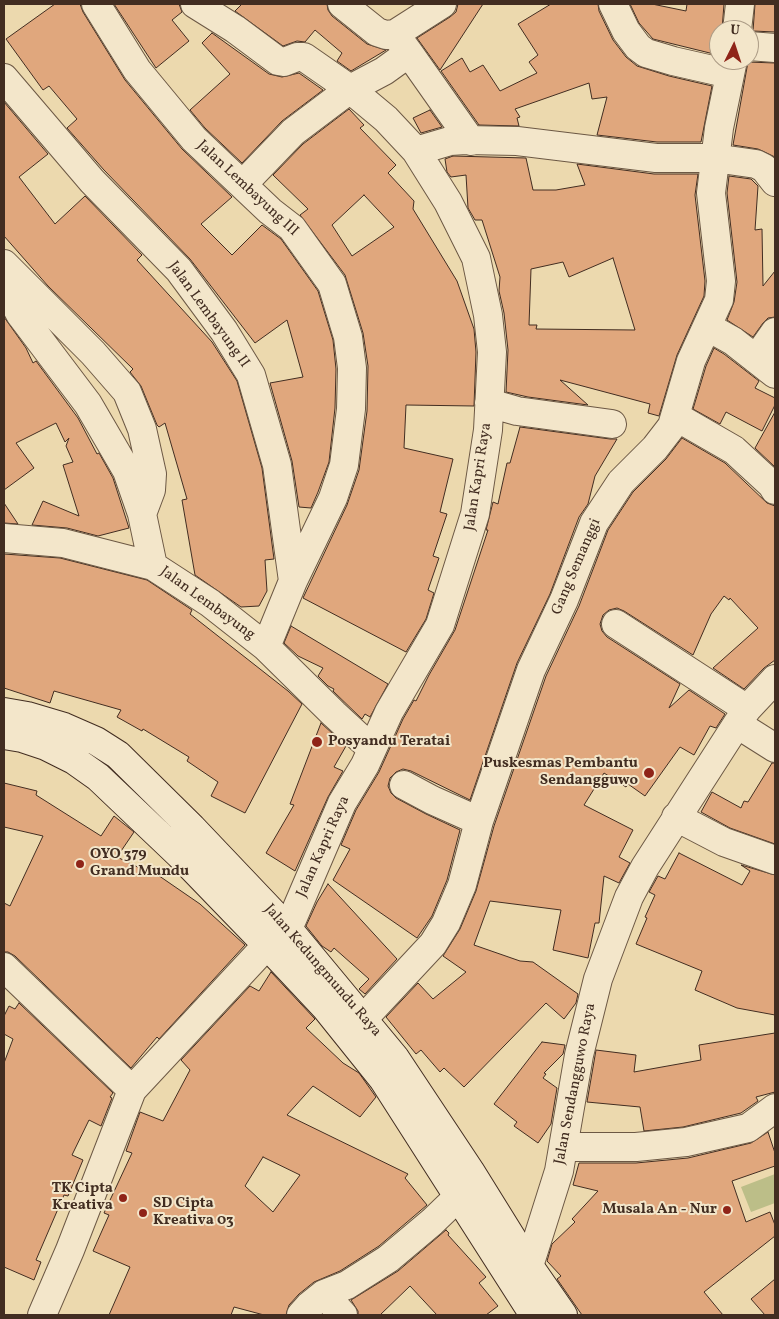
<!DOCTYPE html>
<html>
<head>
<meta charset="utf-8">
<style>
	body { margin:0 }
	#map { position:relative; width:779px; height:1319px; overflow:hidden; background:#ecd9ae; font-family:Vollkorn,serif }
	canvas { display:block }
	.frame { position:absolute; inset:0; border:5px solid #422d21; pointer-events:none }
	.north { position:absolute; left:709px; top:20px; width:50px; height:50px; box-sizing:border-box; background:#f3e6ca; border:1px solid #ac9c86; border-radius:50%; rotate:4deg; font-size:14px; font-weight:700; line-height:20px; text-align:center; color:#422d21 }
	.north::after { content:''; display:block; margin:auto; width:18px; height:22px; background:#8f2418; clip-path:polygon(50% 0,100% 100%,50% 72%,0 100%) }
</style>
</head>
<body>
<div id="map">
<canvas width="779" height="1319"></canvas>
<div class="frame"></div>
<div class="north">U</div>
</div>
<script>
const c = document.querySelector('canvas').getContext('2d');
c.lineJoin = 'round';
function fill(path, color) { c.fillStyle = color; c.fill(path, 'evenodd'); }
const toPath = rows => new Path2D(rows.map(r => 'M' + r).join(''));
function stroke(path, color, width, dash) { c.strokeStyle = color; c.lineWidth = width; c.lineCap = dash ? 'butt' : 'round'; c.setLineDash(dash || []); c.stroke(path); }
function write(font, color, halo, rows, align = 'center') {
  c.font = font + ' Vollkorn,serif'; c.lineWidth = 4; c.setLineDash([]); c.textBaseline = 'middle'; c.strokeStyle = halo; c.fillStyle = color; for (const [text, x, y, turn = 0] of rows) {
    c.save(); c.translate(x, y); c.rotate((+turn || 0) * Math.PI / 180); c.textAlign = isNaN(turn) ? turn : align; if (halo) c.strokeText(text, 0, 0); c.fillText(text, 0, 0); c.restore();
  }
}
fill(toPath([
	[775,1174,775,1203,751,1212,741,1187]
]), '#bcbe88');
const building = toPath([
	[55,4,80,4,83,12,125,80,182,149,232,197,201,224,232,255,262,225,281,239,318,291,333,340,336,369,335,408,329,462,318,492,311,508,299,507,292,461,270,383,303,377,287,320,255,343,190,259,104,170,67,128,77,119,49,86,43,90,6,39,55,4],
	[114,4,179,4,182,12,172,20,189,41,156,68,114,4],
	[242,4,327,4,328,10,332,16,367,44,386,50,351,71,337,61,342,53,315,30,305,42,297,41,283,46,235,11,242,4],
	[458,4,483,4,440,70,417,38,450,17,456,12,458,4],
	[551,4,598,4,599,11,613,40,626,57,637,66,669,76,712,86,701,142,657,142,597,135,607,97,592,99,589,83,515,109,520,117,517,118,519,126,479,125,441,71,462,58,470,72,483,65,500,91,537,73,529,62,538,55,518,24,551,4],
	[630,4,652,4,686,11,687,4,724,4,722,30,719,30,718,55,653,39,639,23,630,4],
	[755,4,775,4,775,32,753,31,755,4],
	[212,33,269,74,282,77,299,73,323,90,282,121,242,163,205,128,190,110,230,74,202,43,212,33],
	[748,62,775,63,775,157,758,149,733,145,748,62],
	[4,102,48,154,19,177,55,224,85,196,142,255,137,260,212,342,237,381,262,468,274,559,265,560,267,591,259,606,241,607,195,575,182,500,187,499,165,423,159,427,157,425,141,386,130,372,133,369,48,286,4,236,4,102],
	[349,109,364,125,360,128,396,165,388,173,414,201,413,209,457,281,474,329,476,352,474,406,406,405,404,448,453,459,440,512,447,514,433,556,439,558,428,590,434,593,426,619,406,652,303,598,347,505,359,470,367,411,368,366,363,333,345,275,300,215,308,209,273,175,303,144,349,109],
	[364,195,394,227,352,256,332,225,364,195],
	[430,110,442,127,421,133,413,118,430,110],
	[453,156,526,158,533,190,556,190,585,185,577,164,654,174,698,174,695,195,705,281,704,296,677,355,659,416,648,413,650,404,560,380,588,405,528,397,506,392,508,350,504,313,499,291,500,277,482,220,475,220,468,208,466,175,451,177,447,172,445,159,453,156],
	[613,258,635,330,536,329,537,325,529,325,531,269,563,262,569,277,613,258],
	[729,176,751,179,758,186,755,230,762,229,763,286,775,271,775,317,768,318,763,323,753,337,727,320,734,302,737,282,727,193,729,176],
	[4,317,26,348,33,363,36,361,78,418,97,454,99,453,113,478,129,528,98,536,67,528,32,525,43,501,79,516,63,465,73,462,66,446,69,438,65,442,56,423,16,443,34,468,4,490,4,317],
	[714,348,724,354,759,381,755,388,775,398,775,405,762,431,726,412,720,424,693,409,706,366,714,348],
	[775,412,775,467,755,448,775,412],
	[520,427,610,439,617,439,595,476,588,504,579,517,550,594,517,663,470,800,411,771,403,769,396,772,390,778,388,786,391,793,396,798,426,814,460,830,447,880,432,916,417,938,333,880,350,849,341,845,356,810,379,772,403,719,414,700,416,701,429,675,455,630,488,530,486,530,493,502,498,504,507,463,510,463,520,427],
	[682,438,725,463,767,503,775,506,775,660,764,668,744,689,713,668,758,628,730,598,729,600,724,596,711,614,693,655,624,611,617,608,609,610,603,615,600,624,602,631,607,637,680,684,669,708,689,690,725,714,716,728,710,726,694,755,680,747,645,796,628,784,626,787,604,773,584,805,633,830,619,857,630,863,619,883,604,876,599,923,595,923,588,958,553,950,561,910,490,901,474,945,520,961,533,962,578,994,576,1003,564,1019,546,1003,464,1087,444,1068,440,1072,421,1050,416,1054,386,1017,418,983,433,999,466,972,443,956,460,929,476,891,494,826,546,676,579,606,608,530,633,492,666,459,682,438],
	[4,503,18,524,4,523,4,503],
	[4,554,60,558,147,580,192,610,190,614,288,691,302,704,245,813,211,796,218,782,187,761,189,757,143,729,142,731,117,717,121,710,54,691,50,703,4,688,4,554],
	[291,626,388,684,370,717,365,714,362,719,333,691,334,689,328,686,318,676,323,668,298,656,284,643,291,626],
	[321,723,346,746,334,767,343,771,328,797,295,871,266,853,294,805,290,804,321,723],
	[772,763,775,763,775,844,730,828,701,812,712,792,741,808,744,801,748,802,772,763],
	[4,783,37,791,36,795,101,836,114,816,134,832,117,857,150,873,152,871,200,904,245,945,159,1039,157,1037,131,1068,15,956,8,952,4,952,4,903,10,906,43,836,4,827,4,783],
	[679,853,742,885,750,871,741,865,775,875,775,1015,737,1008,695,990,702,971,636,944,647,918,645,917,655,895,649,892,658,876,665,879,679,853],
	[328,884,397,959,365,994,359,989,369,979,334,948,331,952,322,946,306,926,317,902,328,884],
	[271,972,315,1019,306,1028,343,1063,359,1073,376,1097,360,1117,313,1086,287,1115,408,1174,405,1178,427,1205,379,1246,340,1271,314,1282,299,1294,289,1305,286,1315,264,1315,234,1307,231,1315,109,1315,130,1267,93,1251,109,1215,104,1213,132,1153,126,1151,140,1112,163,1121,190,1070,181,1060,250,986,259,991,271,972],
	[263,1157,300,1175,273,1212,245,1186,263,1157],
	[19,1003,113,1093,110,1097,112,1098,101,1126,89,1120,72,1155,83,1160,68,1196,64,1195,36,1260,41,1262,34,1280,4,1267,4,1063,13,1039,4,1034,4,1016,9,1006,15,1009,19,1003],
	[775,1033,775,1092,756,1097,758,1101,741,1113,683,1127,644,1131,640,1107,587,1102,596,1050,636,1055,634,1072,701,1060,699,1045,775,1033],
	[542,1042,565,1045,563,1054,544,1073,546,1074,543,1078,557,1088,551,1124,538,1143,514,1126,517,1122,494,1104,542,1042],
	[768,1132,775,1153,775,1166,732,1181,746,1222,770,1212,775,1225,775,1236,704,1292,723,1315,582,1315,557,1279,561,1276,547,1261,552,1244,575,1222,572,1219,598,1191,573,1185,579,1163,636,1163,688,1158,751,1143,768,1132],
	[446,1230,449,1233,448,1235,486,1277,479,1283,498,1306,486,1315,437,1315,410,1286,380,1315,358,1315,358,1311,351,1300,398,1271,446,1230],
	[775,1279,775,1315,765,1315,751,1299,775,1279]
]);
fill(building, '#e0a77d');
stroke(building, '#422d21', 1);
const minor = toPath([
	[96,4,137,70,194,139,270,211,292,228,332,284,348,337,352,368,351,409,344,465,333,498,293,581,266,647],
	[342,4,377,32,386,35,395,34,442,4],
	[613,4,626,31,638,47,646,53,673,61,730,74],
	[737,30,740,4],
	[749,46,775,48],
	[409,53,471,141],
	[4,78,92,181,179,270,224,331,251,375,277,465,293,581],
	[416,151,450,141,466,140,517,141,656,158,714,158,756,164,764,168,775,182],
	[243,184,293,132,350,89,384,71,409,53,395,34],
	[4,264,93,353,127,392,142,429,152,474,151,490,142,514],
	[4,284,20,314,88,404,127,471,142,514,153,566],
	[708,327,733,341,775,374],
	[756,359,775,332],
	[489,403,517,411,612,424],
	[675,416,734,450,772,485,775,490],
	[4,538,63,543,153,566,210,603,266,647,334,714,372,749],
	[616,624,747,709],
	[737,724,775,748],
	[404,785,432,800,479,821],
	[676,817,724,842,775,860],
	[4,967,132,1090],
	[364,1018,433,944,446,923,462,885,479,821,531,670,564,600,594,523,621,482,655,448,672,426,691,361,719,300,721,281,711,193,719,128,733,60],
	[564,1147,636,1147,686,1142,748,1128,775,1108],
	[529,1266,559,1171,579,1055,598,979,629,897,645,867,737,724,747,709,775,679],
	[324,1294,343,1315],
	[42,1315,70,1250,132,1090,267,945,288,929,342,803,365,765,389,712,440,625,475,514,488,430,492,352,488,315,476,258,448,202,416,151,386,119,350,89,304,57,297,57,284,62,278,61,235,29,195,4],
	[301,1315,309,1306,324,1294,347,1285,388,1259,432,1222,459,1196]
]);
const secondary = toPath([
	[4,712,27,716,64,727,96,741,118,755,192,828,288,929,395,1058,470,1171,529,1266,563,1315],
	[4,735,22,738,46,746,74,760,98,777,180,855,267,945,326,1008,383,1079,534,1315]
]);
stroke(minor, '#6c5844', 30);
stroke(secondary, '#422d21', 30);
stroke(minor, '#f3e6ca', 28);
stroke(secondary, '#f3e6ca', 28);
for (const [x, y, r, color] of [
	[317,742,6,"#8f2418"],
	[649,773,6,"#8f2418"],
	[80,864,5,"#8f2418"],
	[123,1198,5,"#8f2418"],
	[727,1210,5,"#8f2418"],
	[143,1213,5,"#8f2418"]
]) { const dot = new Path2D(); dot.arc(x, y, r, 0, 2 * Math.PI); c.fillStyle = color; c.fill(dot); stroke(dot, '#f3e6ca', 2); }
write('15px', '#422d21', '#f3e6ca', [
	["Jalan Lembayung III",247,189,43],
	["Jalan Lembayung II",208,315,54],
	["Jalan Kapri Raya",479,477,-81],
	["Gang Semanggi",577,567,-67],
	["Jalan Lembayung",207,604,36],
	["Jalan Kapri Raya",324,847,-66],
	["Jalan Kedungmundu Raya",322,971,49],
	["Jalan Sendangguwo Raya",576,1084,-79]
]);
write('bold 15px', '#422d21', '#f3e6ca', [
	["Posyandu Teratai",328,742],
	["Puskesmas Pembantu",638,764,"right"],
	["Sendangguwo",638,781,"right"],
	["OYO 379",90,855],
	["Grand Mundu",90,872],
	["TK Cipta",113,1189,"right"],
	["Kreativa",113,1206,"right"],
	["SD Cipta",153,1204],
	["Kreativa 03",153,1221],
	["Musala An - Nur",717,1210,"right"]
], 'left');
</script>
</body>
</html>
